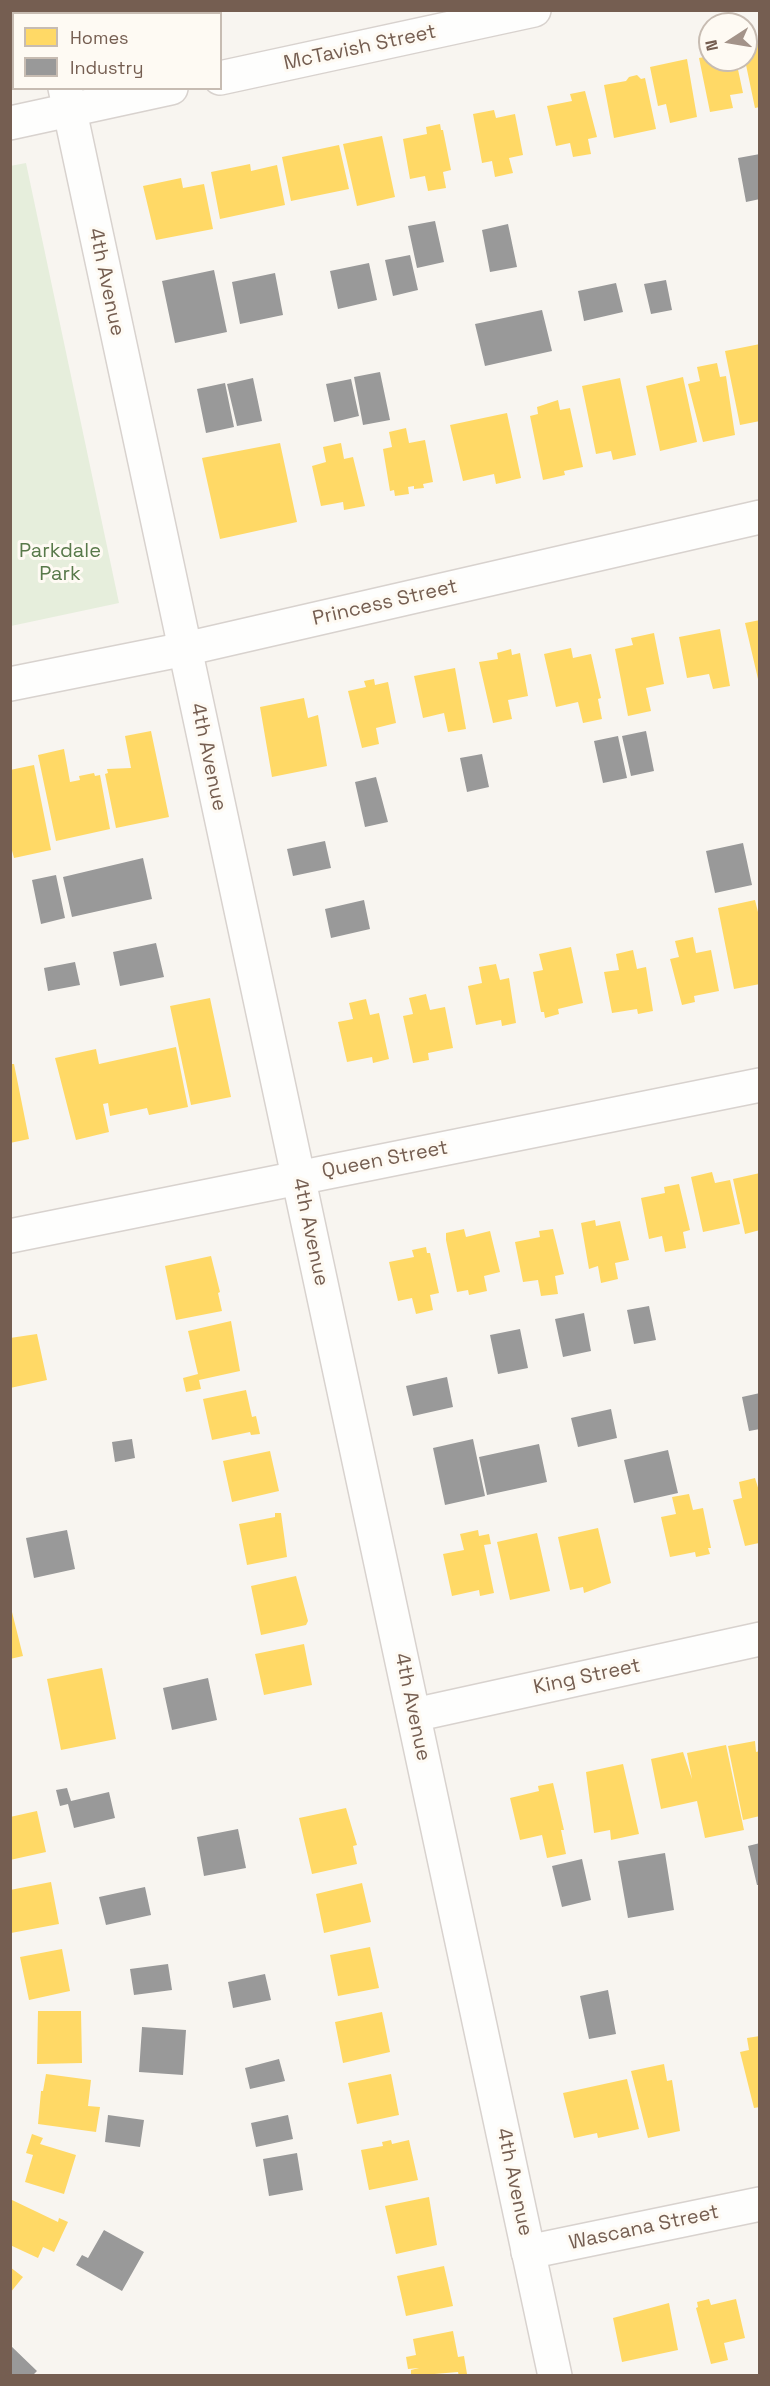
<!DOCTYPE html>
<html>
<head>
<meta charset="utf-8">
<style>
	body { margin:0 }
	#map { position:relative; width:770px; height:2386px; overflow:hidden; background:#f8f5f0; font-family:"Space Grotesk",sans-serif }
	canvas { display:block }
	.frame { position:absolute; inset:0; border:12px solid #755e51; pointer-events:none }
	.legend { position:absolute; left:12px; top:12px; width:210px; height:78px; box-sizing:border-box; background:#fefaf3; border:2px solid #c7bcb2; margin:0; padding:8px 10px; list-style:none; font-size:18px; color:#755e51 }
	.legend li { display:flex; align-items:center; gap:12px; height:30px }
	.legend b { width:30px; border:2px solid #c7bcb2 }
	.north { position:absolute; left:698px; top:12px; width:60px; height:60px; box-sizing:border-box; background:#fefaf3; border:2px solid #c7bcb2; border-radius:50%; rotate:258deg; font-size:16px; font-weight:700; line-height:24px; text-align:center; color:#755e51 }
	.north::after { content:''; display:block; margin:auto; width:21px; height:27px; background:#a39389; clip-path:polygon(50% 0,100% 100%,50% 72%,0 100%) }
</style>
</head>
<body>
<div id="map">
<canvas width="770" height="2386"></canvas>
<div class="frame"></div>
<ul class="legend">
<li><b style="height:16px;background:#ffd966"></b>Homes</li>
<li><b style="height:16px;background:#999"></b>Industry</li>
</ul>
<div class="north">N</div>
</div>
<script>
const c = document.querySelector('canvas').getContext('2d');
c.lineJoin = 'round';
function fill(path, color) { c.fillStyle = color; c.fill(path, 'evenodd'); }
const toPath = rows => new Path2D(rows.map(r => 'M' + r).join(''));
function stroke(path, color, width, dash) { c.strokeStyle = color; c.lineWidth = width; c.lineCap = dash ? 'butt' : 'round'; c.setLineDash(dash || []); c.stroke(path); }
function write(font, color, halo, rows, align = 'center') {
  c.font = font + ' "Space Grotesk",sans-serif'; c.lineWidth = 6; c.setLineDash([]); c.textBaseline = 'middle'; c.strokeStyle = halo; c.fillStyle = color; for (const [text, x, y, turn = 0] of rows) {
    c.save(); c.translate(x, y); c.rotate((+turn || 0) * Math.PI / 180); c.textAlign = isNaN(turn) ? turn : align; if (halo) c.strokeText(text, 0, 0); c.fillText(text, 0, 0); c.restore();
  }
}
fill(toPath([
	[26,163,119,603,11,626,10,166]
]), '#e6eedc');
fill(toPath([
	[760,43,760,107,755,108,745,60,746,46],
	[710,56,710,60,736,60,743,93,730,95,733,108,710,112,699,58],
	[687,59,697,117,670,123,666,104,658,106,650,67],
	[637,75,641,79,645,78,656,129,614,138,604,85,626,81,629,77],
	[585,91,597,137,588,139,591,154,573,157,570,143,556,146,547,106,572,101,570,94],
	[494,110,496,118,515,114,523,155,509,158,513,173,495,177,492,161,482,163,473,114],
	[440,124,441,130,443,130,451,170,443,172,446,188,428,191,425,176,410,179,403,139,427,134,426,127],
	[382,136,395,197,357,206,343,144],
	[339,145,349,189,291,201,282,157],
	[250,164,251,171,277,165,285,205,220,219,211,172],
	[181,178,183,188,204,184,213,229,156,240,143,186],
	[760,344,760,421,740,425,725,351],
	[717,363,720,377,726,376,735,435,703,442,688,384,700,381,697,367],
	[683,377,697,442,660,451,646,386],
	[620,378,636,455,613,460,611,451,596,454,582,386],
	[558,400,560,410,570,408,583,467,564,471,565,475,543,480,530,416,538,414,537,407],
	[507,413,521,478,496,484,494,474,463,481,450,425],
	[406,428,409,443,425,440,433,482,423,484,424,488,414,489,414,486,408,487,409,494,395,496,394,490,390,491,383,449,392,447,389,432],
	[280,443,297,522,220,539,202,458],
	[341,443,344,459,353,457,365,506,344,510,343,502,321,506,312,466,326,462,323,447],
	[760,620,760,679,758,679,745,623],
	[720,629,730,686,713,689,709,674,687,678,679,637],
	[654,633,664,684,646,688,651,711,628,716,615,649,633,645,631,638],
	[571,648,573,658,591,654,601,698,598,699,602,719,583,723,578,702,556,707,544,654],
	[511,649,512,655,520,653,528,696,508,700,512,719,493,723,479,662,498,659,497,653],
	[455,668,466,729,448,732,444,713,423,718,414,676],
	[374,679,375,685,388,682,396,723,376,728,379,744,362,748,348,691,366,687,364,681],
	[304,698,308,718,318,715,327,766,272,777,260,707],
	[151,731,169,817,116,828,105,774,108,773,107,769,131,768,125,736],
	[64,749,70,782,80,780,79,776,94,773,95,776,100,775,110,829,56,841,38,755],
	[34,765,51,850,14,858,10,843,10,770],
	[755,900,760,920,760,984,734,989,718,908],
	[693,937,696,953,711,950,719,991,694,996,695,1002,682,1005,670,959,679,957,675,941],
	[571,947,583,1003,558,1009,559,1014,545,1018,544,1012,541,1012,533,972,543,970,539,954],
	[633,950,637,969,646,967,653,1011,638,1014,637,1009,612,1013,604,972,619,970,616,954],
	[496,964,500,980,509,978,516,1023,502,1026,501,1020,476,1025,468,986,482,983,479,967],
	[426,994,430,1010,445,1007,453,1048,428,1053,429,1060,413,1063,403,1016,413,1014,409,998],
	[210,998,231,1097,191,1105,170,1006],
	[366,999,370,1015,379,1013,389,1059,373,1063,372,1057,347,1062,338,1022,353,1019,349,1003],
	[176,1047,188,1107,149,1115,147,1108,110,1116,108,1103,103,1104,109,1132,76,1140,55,1058,96,1049,99,1064],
	[10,1064,14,1064,29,1139,10,1143],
	[712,1172,715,1183,730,1180,740,1224,703,1232,691,1177],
	[760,1173,760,1230,745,1234,733,1179],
	[679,1184,690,1230,683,1232,686,1248,665,1252,662,1236,649,1239,641,1198,665,1193,664,1187],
	[595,1220,596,1226,620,1221,629,1260,615,1263,618,1279,601,1283,598,1266,589,1269,581,1223],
	[464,1229,466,1237,490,1231,500,1272,484,1276,487,1291,469,1295,468,1290,457,1292,446,1240,446,1233],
	[553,1229,564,1274,555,1276,558,1294,541,1296,538,1280,523,1282,515,1242,540,1237,539,1231],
	[426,1247,427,1253,430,1253,439,1293,430,1295,433,1310,416,1314,412,1298,398,1301,389,1262,414,1257,412,1250],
	[211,1256,220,1292,218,1293,222,1311,176,1320,165,1266],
	[231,1321,240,1371,199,1380,201,1389,186,1392,183,1378,198,1374,188,1331],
	[37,1334,47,1380,10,1388,10,1338],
	[246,1390,252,1417,256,1416,260,1434,251,1435,250,1432,212,1440,203,1399],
	[270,1451,279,1491,232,1502,223,1461],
	[755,1478,760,1494,759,1543,745,1546,733,1500,742,1498,739,1482],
	[689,1494,693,1510,703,1508,711,1548,708,1548,710,1554,696,1557,695,1552,670,1557,661,1517,676,1514,672,1497],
	[275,1513,281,1513,287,1557,247,1565,239,1524,275,1517],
	[598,1528,611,1583,584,1593,583,1587,570,1590,558,1537],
	[478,1530,479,1536,489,1534,491,1544,484,1545,494,1593,480,1596,479,1590,452,1596,443,1554,464,1550,460,1534],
	[537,1533,550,1591,510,1600,497,1542],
	[296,1576,308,1621,306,1625,261,1635,251,1586],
	[10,1604,23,1656,10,1659],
	[304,1644,312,1685,264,1695,255,1654],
	[102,1668,116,1739,61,1750,47,1679],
	[755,1741,756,1752,760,1751,760,1816,743,1820,728,1746],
	[726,1745,744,1830,705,1838,697,1801,661,1809,651,1759,683,1752,692,1779,687,1753],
	[623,1764,639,1834,611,1840,610,1830,594,1833,586,1772],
	[553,1783,564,1830,561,1830,566,1854,547,1858,542,1835,520,1840,510,1798,539,1791,538,1786],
	[346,1808,357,1845,353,1846,357,1864,312,1874,299,1818],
	[37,1811,46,1852,10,1860,10,1817],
	[51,1882,59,1924,11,1933,10,1890],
	[362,1883,371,1922,324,1933,316,1894],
	[370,1947,379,1988,338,1996,330,1955],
	[62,1949,70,1991,29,2000,20,1957],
	[38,2011,81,2011,82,2063,37,2064],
	[382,2012,390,2052,343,2063,335,2022],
	[760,2036,760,2107,754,2108,740,2052,749,2050,747,2038],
	[664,2064,667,2081,672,2080,680,2131,648,2138,631,2071],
	[46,2074,91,2080,88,2106,100,2107,96,2132,38,2124,41,2091,43,2091],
	[391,2074,399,2115,357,2124,348,2083],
	[627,2079,639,2129,598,2138,597,2133,574,2138,563,2093],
	[32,2134,43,2138,40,2144,76,2155,64,2194,25,2182,33,2155,26,2153],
	[391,2140,392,2144,409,2140,418,2180,369,2190,361,2150,383,2146,382,2142],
	[429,2197,437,2245,396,2254,385,2206],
	[12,2200,58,2222,59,2218,68,2222,54,2252,43,2247,38,2258,10,2245],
	[444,2266,453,2306,406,2316,397,2276],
	[10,2267,23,2277,10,2293],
	[709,2299,711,2305,736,2299,745,2338,724,2343,728,2360,711,2364,696,2308,698,2307,697,2302],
	[669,2303,678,2350,622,2362,613,2318],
	[453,2331,458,2357,464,2356,467,2374,459,2376,458,2372,411,2376,411,2370,419,2368,408,2369,406,2357,416,2355,413,2339]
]), '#ffd966');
fill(toPath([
	[760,154,760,199,746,202,738,158],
	[435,221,444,262,417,268,408,226],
	[508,224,517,267,490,272,482,230],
	[410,255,418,290,393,296,385,260],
	[369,263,377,300,338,309,330,271],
	[214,270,227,332,175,343,162,281],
	[275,273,283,315,240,324,232,282],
	[666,280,672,310,651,314,644,284],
	[616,283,623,312,584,321,578,291],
	[542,310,552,351,485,366,475,324],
	[380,372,390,420,363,425,354,377],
	[253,378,262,421,237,426,227,384],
	[351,379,359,416,334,422,326,384],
	[225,383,234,427,206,433,197,389],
	[646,731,654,771,631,776,622,736],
	[618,736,627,778,603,783,594,741],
	[482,754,489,787,467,792,460,758],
	[376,777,388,822,365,827,355,782],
	[325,841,331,868,293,876,287,849],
	[743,843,752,885,715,893,706,851],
	[143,858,152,899,72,917,63,877],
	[56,875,65,918,41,924,32,880],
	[364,900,370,929,331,938,325,909],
	[156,943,164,977,120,986,113,952],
	[75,962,80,985,48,991,44,968],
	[649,1306,656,1340,634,1344,627,1310],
	[584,1313,591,1351,563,1357,555,1319],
	[520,1329,528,1368,498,1374,490,1335],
	[447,1377,453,1407,413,1416,406,1386],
	[760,1393,760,1429,749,1431,742,1397],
	[611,1409,617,1438,578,1447,571,1418],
	[132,1439,135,1458,115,1462,112,1442],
	[473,1439,485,1496,445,1505,433,1448],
	[539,1444,547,1482,487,1495,479,1457],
	[668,1450,678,1493,634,1503,624,1460],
	[67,1530,75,1569,34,1578,26,1538],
	[208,1678,217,1720,172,1730,163,1688],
	[67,1788,71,1801,109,1792,115,1818,74,1828,68,1804,60,1806,56,1790],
	[238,1829,246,1868,204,1876,197,1837],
	[760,1843,760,1885,757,1885,748,1846],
	[665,1853,674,1910,628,1918,618,1861],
	[582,1859,591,1900,562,1907,552,1866],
	[145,1887,151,1915,106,1925,99,1897],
	[168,1964,172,1990,134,1995,130,1969],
	[265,1974,271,2000,233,2008,228,1982],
	[608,1990,616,2034,589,2039,580,1996],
	[142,2027,186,2030,183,2075,139,2072],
	[279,2059,285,2081,250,2089,245,2068],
	[108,2115,144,2120,140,2147,105,2142],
	[288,2115,293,2139,256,2147,251,2123],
	[297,2153,303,2190,269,2196,263,2159],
	[104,2230,144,2252,122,2291,76,2265,82,2255,88,2258],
	[10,2345,37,2371,32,2376,10,2376]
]), '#999');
const minor = toPath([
	[220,78,534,10],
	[10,123,171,88],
	[10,684,185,649,760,517],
	[10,1236,760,1085],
	[414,1715,760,1639],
	[528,2252,760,2204]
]);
const tertiary = toPath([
	[48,10,49,14],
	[65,88,555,2376]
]);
stroke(minor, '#d8d2ce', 36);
stroke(tertiary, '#d8d2ce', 36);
stroke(minor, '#fefefd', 33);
stroke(tertiary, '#fefefd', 33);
write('20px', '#755e51', '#fefaf3', [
	["McTavish Street",360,48,-12],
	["4th Avenue",106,282,78],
	["Princess Street",385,603,-13],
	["4th Avenue",208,757,78],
	["Queen Street",385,1160,-11],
	["4th Avenue",310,1232,78],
	["King Street",587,1677,-12],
	["4th Avenue",412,1707,78],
	["4th Avenue",514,2182,78],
	["Wascana Street",644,2228,-12]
]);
write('20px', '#58794a', '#fefaf3', [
	["Parkdale",60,552],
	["Park",60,575]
]);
</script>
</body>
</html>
